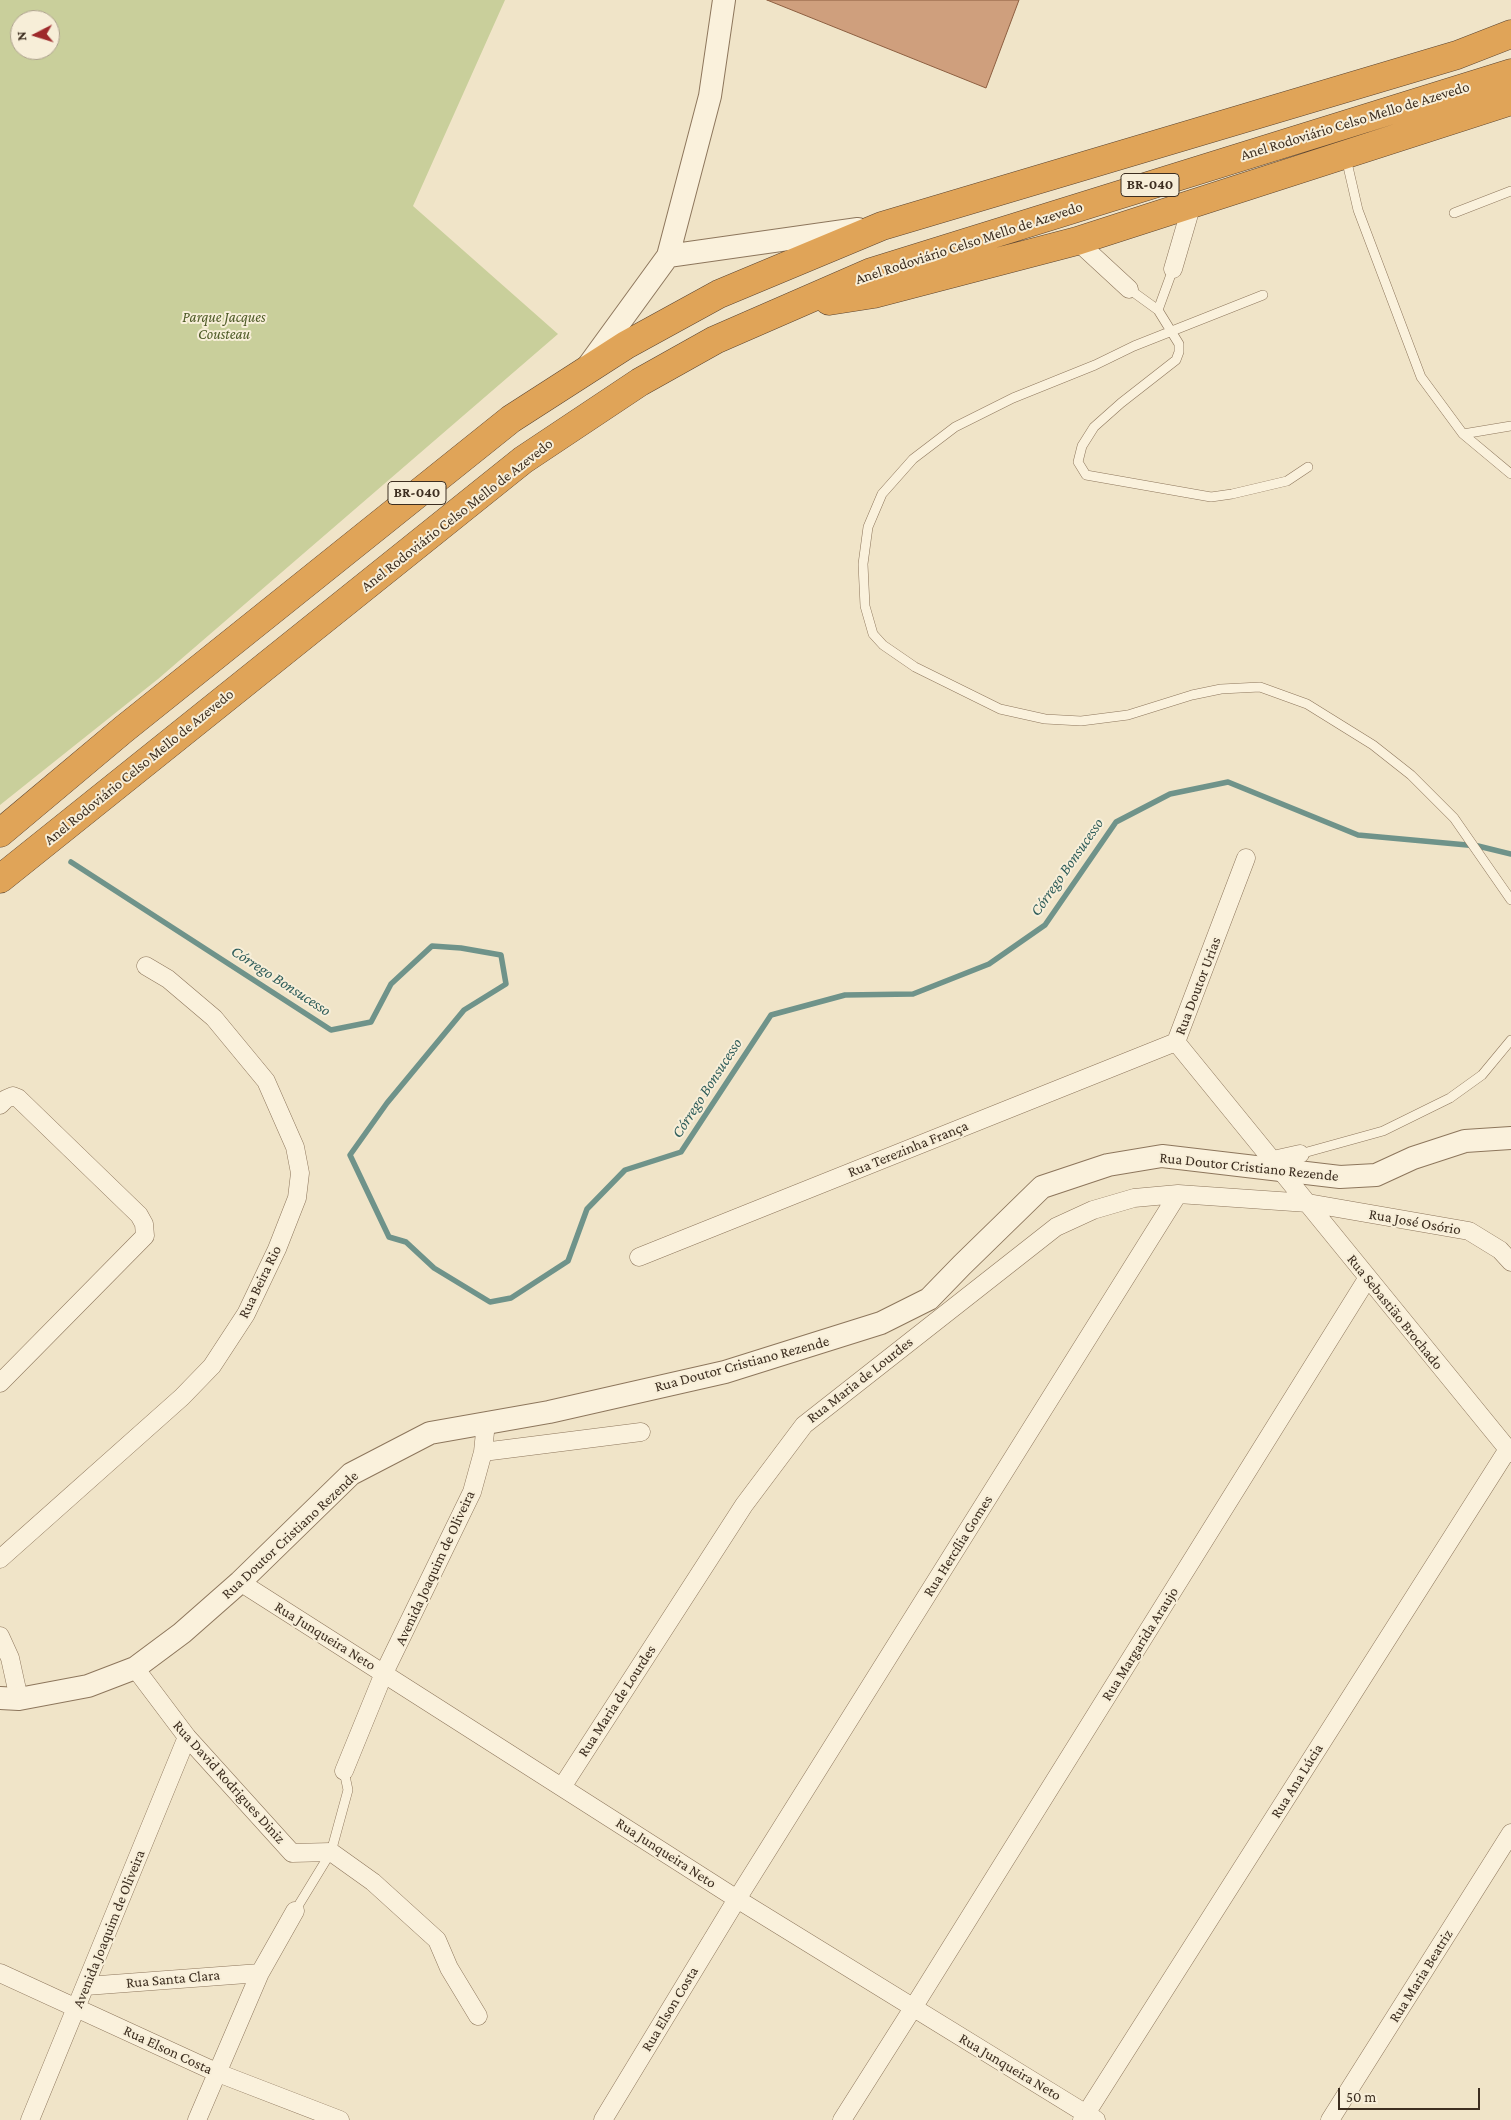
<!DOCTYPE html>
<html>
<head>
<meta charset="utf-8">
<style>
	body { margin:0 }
	#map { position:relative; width:1511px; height:2120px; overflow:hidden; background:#f0e4c8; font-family:"Crimson Pro",serif }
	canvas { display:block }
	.north { position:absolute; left:10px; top:10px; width:50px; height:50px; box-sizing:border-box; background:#f7eed8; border:1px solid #ada18e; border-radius:50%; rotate:265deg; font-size:14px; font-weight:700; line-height:20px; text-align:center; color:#3d2e20 }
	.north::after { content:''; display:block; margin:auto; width:18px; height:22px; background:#9e2a2b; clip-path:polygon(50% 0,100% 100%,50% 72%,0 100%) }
	.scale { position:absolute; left:1338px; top:2088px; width:142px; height:22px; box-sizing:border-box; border:2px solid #3d2e20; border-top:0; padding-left:6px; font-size:15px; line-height:18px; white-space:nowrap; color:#3d2e20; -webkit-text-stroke:4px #f7eed8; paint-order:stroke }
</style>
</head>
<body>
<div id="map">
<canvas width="1511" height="2120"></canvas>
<div class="north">N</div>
<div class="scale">50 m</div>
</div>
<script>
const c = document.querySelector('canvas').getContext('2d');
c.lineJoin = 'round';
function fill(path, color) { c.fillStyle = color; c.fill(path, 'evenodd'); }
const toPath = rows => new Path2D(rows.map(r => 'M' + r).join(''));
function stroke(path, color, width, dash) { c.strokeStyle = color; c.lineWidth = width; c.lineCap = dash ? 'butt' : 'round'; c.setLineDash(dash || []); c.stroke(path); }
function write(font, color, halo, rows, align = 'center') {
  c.font = font + ' "Crimson Pro",serif'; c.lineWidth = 4; c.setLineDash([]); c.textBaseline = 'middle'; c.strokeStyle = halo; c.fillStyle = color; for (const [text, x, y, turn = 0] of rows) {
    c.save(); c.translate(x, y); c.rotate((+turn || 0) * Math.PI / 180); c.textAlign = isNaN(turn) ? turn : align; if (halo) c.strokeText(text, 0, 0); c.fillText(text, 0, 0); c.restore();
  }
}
fill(toPath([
	[0,0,505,0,413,206,558,334,158,679,0,805],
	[20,20,50,20,50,50,20,50]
]), '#c9cf9b');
stroke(toPath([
	[71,862,331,1030,371,1022,391,984,432,946,461,948,501,955,506,984,464,1010,387,1103,350,1155,389,1237,406,1242,434,1268,490,1302,511,1298,568,1261,587,1209,625,1170,681,1152,771,1015,845,995,913,994,989,964,1045,925,1116,822,1170,794,1228,782,1358,835,1478,846,1511,854]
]), '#6f938a', 5.5);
const building = toPath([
	[767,0,1019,0,986,88,767,0]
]);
fill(building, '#cf9f7d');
stroke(building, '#8d5f41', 1);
const service = toPath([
	[1346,158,1358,210,1421,377,1463,434,1511,474],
	[1454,213,1511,191],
	[1129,289,1158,310,1179,344,1179,352,1176,360,1121,403,1094,427,1082,446,1078,462,1086,475,1211,497,1232,494,1287,481,1308,467],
	[1263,295,1134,346,1095,365,1013,398,955,427,913,459,882,494,868,527,863,564,865,606,873,634,883,645,915,667,1000,709,1045,719,1081,721,1128,715,1192,695,1221,689,1260,687,1307,704,1373,745,1411,775,1454,818,1511,900],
	[1158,310,1173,269],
	[1463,434,1511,426],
	[1300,1154,1383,1131,1450,1098,1482,1075,1511,1040],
	[295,1911,331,1852,348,1790,344,1771]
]);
const minor = toPath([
	[1077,241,1129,289],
	[1173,269,1192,204],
	[1176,1042,1511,1453],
	[1176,1042,1246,858],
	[0,1105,6,1099,13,1096,18,1098,139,1215,144,1224,145,1236,0,1383],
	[1273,1160,1300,1154],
	[639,1257,1176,1042],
	[483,1452,641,1432],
	[0,1559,182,1397,212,1366,246,1314,277,1249,297,1198,300,1173,295,1147,266,1081,214,1018,168,979,146,966],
	[240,1582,737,1899,1096,2120],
	[0,1636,10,1658,19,1699],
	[135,1668,187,1737,292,1853,331,1852,373,1882,437,1940,449,1968,478,2016],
	[344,1771,384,1673,472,1492,483,1452,486,1422],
	[562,1787,744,1505,804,1425,1056,1227,1093,1210,1134,1198,1178,1194,1308,1203,1469,1231,1500,1250,1511,1262],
	[0,1973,218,2073,340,2120],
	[86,1986,260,1973],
	[30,2120,187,1737],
	[197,2120,260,1973,295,1911],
	[603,2120,737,1899,1178,1194],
	[842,2120,913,2008,1367,1279],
	[1082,2120,1508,1449],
	[1330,2120,1511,1833]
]);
const tertiary = toPath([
	[668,256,710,96,724,0],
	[588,366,668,256,858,229],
	[0,1698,19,1699,88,1686,135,1668,182,1633,240,1582,351,1474,430,1433,549,1412,725,1372,881,1323,929,1299,962,1265,1042,1187,1108,1165,1162,1156,1340,1177,1376,1175,1413,1158,1465,1141,1511,1138]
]);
const motorway = toPath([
	[829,301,874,294,1077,241,1511,101],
	[0,833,124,729,511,419,626,345,719,294,882,226,1457,55,1511,34],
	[0,879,523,460,640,382,715,340,871,272,1511,73]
]);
stroke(service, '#8d765c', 10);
stroke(minor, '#8d765c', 19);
stroke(tertiary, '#8d765c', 24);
stroke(motorway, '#5b4430', 29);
stroke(service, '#faf1dc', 9);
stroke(minor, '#faf1dc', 18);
stroke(tertiary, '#faf1dc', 22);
stroke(motorway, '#e0a458', 28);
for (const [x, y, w] of [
	[1150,185,58],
	[417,493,58]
]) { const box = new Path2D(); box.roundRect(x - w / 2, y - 11.5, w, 23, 4); c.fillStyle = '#f7eed8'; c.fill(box); stroke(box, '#3d2e20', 1); }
write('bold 14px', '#3d2e20', null, [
	["BR-040",1150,185],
	["BR-040",417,493]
]);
write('15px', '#3d2e20', '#f7eed8', [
	["Anel Rodoviário Celso Mello de Azevedo",1355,121,-17],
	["Anel Rodoviário Celso Mello de Azevedo",969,243,-18],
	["Anel Rodoviário Celso Mello de Azevedo",457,515,-38],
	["Anel Rodoviário Celso Mello de Azevedo",139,767,-39],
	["Rua Doutor Urias",1198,986,-69],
	["Rua Terezinha França",908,1149,-22],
	["Rua Doutor Cristiano Rezende",1249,1167,6],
	["Rua José Osório",1415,1222,10],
	["Rua Beira Rio",260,1282,-64],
	["Rua Sebastião Brochado",1395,1312,51],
	["Rua Doutor Cristiano Rezende",742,1364,-15],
	["Rua Maria de Lourdes",860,1380,-38],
	["Rua Doutor Cristiano Rezende",290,1535,-43],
	["Rua Hercília Gomes",958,1546,-58],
	["Avenida Joaquim de Oliveira",435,1568,-65],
	["Rua Junqueira Neto",325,1636,32],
	["Rua Margarida Araujo",1140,1644,-58],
	["Rua Maria de Lourdes",617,1701,-57],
	["Rua Ana Lúcia",1297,1781,-58],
	["Rua David Rodrigues Diniz",229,1782,48],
	["Rua Junqueira Neto",666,1853,33],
	["Avenida Joaquim de Oliveira",109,1929,-68],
	["Rua Maria Beatriz",1421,1976,-58],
	["Rua Santa Clara",173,1979,-5],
	["Rua Elson Costa",670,2009,-59],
	["Rua Elson Costa",168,2050,25],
	["Rua Junqueira Neto",1010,2067,31]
]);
write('italic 15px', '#4d5a26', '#f7eed8', [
	["Parque Jacques",224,317],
	["Cousteau",224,334]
]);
write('italic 16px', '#2f5d5a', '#f7eed8', [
	["Córrego Bonsucesso",1067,867,-55],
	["Córrego Bonsucesso",281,981,33],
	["Córrego Bonsucesso",707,1088,-57]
]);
</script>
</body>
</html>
